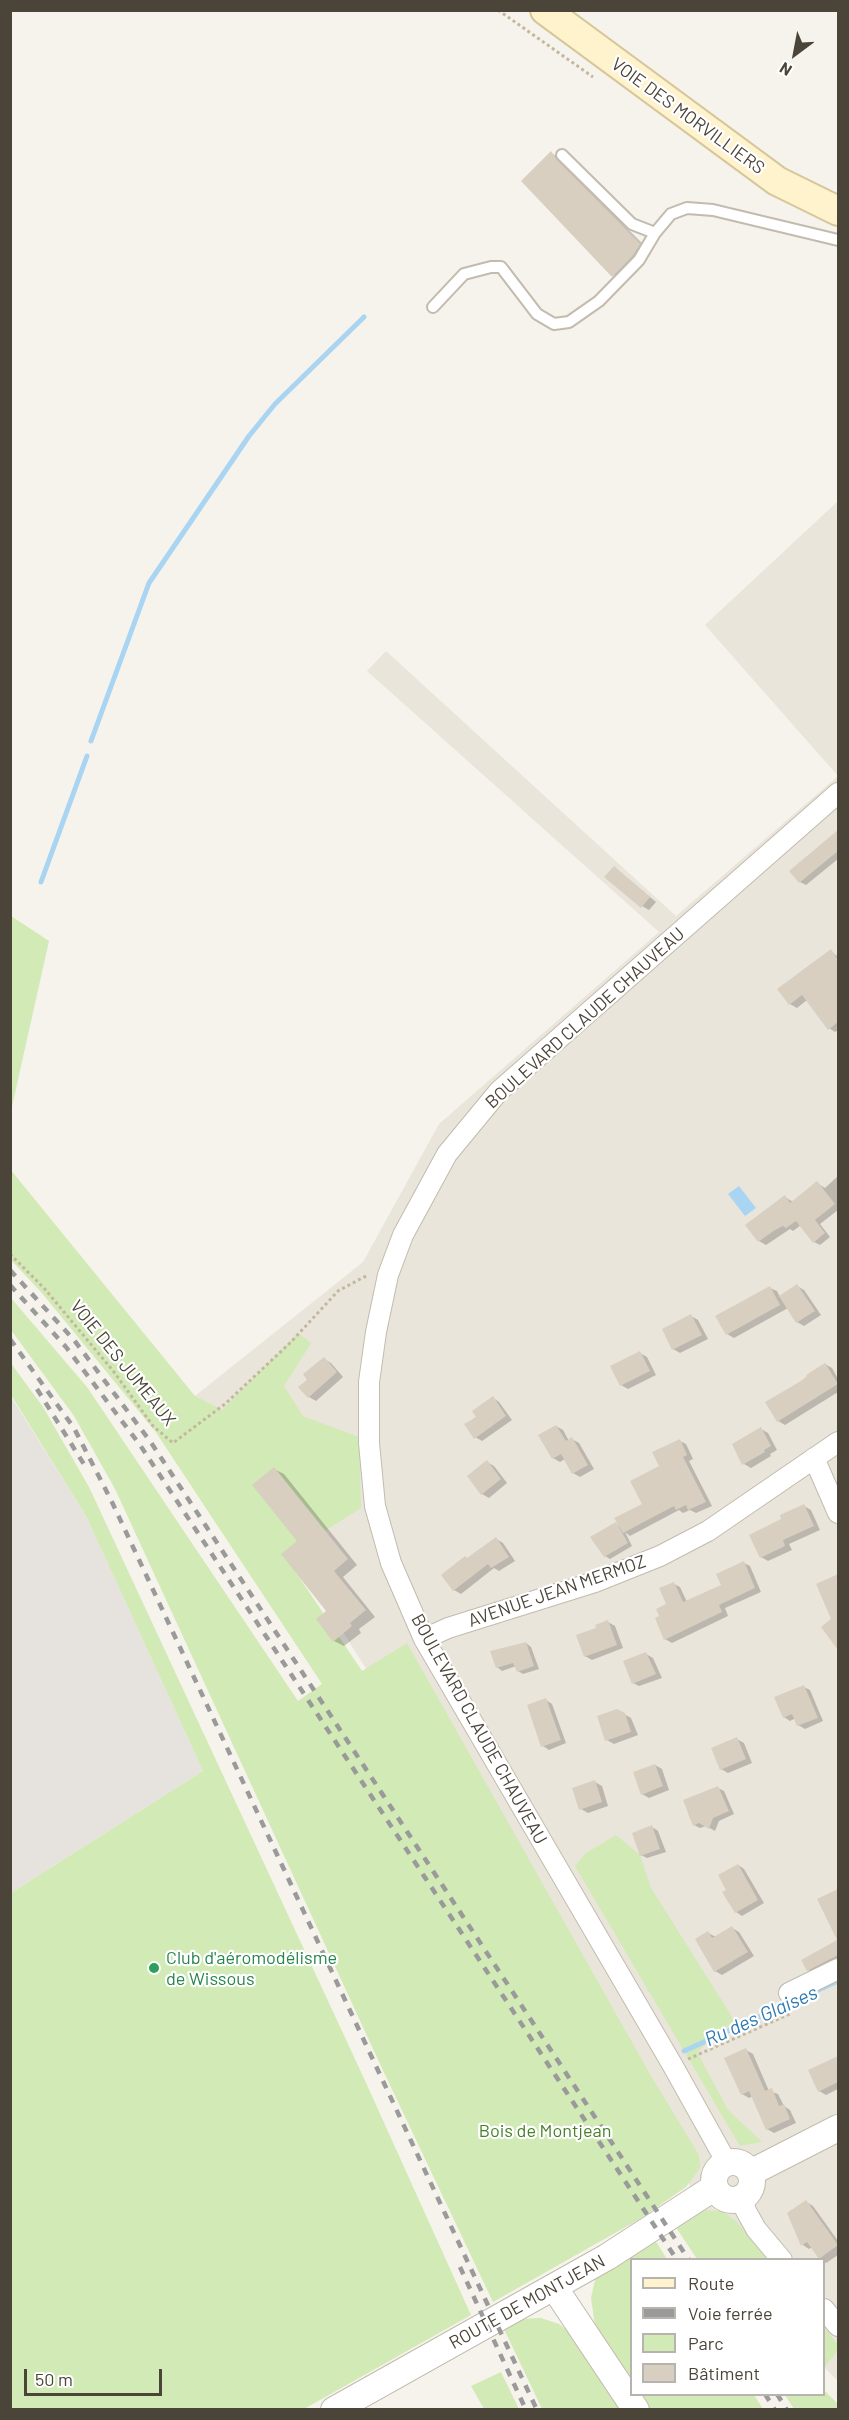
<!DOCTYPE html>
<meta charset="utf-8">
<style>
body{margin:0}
#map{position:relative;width:849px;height:2420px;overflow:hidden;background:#f6f3ec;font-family:Barlow,sans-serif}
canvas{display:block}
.frame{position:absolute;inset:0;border:12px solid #4b4439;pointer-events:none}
.legend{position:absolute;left:630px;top:2258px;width:195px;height:138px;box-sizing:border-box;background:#fff;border:2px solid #b7b4b0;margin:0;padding:8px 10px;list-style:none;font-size:18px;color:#4b4439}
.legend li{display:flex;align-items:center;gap:12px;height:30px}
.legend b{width:30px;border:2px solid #b7b4b0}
.north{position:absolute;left:765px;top:24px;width:60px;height:60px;-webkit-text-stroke:4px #fff;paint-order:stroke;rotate:212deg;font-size:16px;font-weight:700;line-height:24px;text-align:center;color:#4b4439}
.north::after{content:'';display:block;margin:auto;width:21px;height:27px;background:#4b4439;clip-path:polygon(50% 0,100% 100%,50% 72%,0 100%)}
.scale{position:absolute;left:24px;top:2369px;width:138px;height:27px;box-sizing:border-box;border:3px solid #4b4439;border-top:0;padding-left:8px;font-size:18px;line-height:21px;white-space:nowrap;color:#4b4439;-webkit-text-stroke:4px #fff;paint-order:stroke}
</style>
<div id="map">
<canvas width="849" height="2420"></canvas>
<div class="frame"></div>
<ul class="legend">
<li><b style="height:8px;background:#fff3cd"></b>Route</li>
<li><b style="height:8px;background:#9a9a9a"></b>Voie ferrée</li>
<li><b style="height:16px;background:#d2eab5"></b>Parc</li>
<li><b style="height:16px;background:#d8cfc1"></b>Bâtiment</li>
</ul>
<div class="north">N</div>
<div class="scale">50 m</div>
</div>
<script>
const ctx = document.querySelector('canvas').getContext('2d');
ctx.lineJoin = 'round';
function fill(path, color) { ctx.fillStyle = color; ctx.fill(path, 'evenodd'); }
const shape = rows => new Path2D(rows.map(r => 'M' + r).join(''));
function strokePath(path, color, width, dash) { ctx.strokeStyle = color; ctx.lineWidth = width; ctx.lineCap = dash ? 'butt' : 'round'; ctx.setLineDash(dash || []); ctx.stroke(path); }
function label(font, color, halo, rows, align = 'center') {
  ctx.font = font + ' Barlow,sans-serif'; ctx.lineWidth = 4.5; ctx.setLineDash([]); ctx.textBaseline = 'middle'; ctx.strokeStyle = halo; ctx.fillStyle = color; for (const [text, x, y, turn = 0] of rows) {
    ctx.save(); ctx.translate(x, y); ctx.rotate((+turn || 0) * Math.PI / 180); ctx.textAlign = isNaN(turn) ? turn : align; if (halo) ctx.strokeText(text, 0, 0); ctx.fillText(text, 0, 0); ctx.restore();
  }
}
fill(shape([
 [838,501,838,2381,824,2367,824,2260,736,2259,195,1396,363,1262,439,1124,659,932,367,671,386,651,676,916,838,776,705,625]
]), '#eae5da');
fill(shape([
 [10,1395,86,1516,203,1771,11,1893]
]), '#e6e2dd');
fill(shape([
 [11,916,49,941,11,1111],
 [10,1169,195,1396,222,1410,298,1333,311,1343,284,1386,303,1416,359,1437,361,1508,285,1556,362,1671,407,1643,651,2076,699,2155,700,2168,686,2187,638,2220,493,2302,380,2064,115,1489,74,1416,11,1330,11,1298,87,1387,298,1701,322,1684,155,1431,41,1292,11,1260],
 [10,1362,43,1407,89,1487,362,2074,471,2315,304,2409,11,2409,11,1893,203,1771,86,1516,11,1395],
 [616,1835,640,1855,651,1888,734,2020,697,2052,728,2110,762,2142,740,2146,575,1866,586,1853],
 [703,2210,722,2211,736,2221,767,2259,697,2259,675,2226],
 [655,2240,667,2259,632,2260,631,2384,596,2332,591,2298,595,2280,605,2269],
 [541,2318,559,2324,578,2338,626,2409,542,2409,503,2327,520,2319],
 [824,2327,838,2345,838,2350,824,2368],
 [501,2372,519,2409,484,2409,471,2386],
 [824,2390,838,2404,838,2409,794,2409,785,2395,824,2394],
 [639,2395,754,2395,763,2409,649,2409]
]), '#d2eab5');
fill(shape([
 [739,1186,756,1208,745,1216,728,1194]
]), '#a9d4f2');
fill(shape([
 [551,153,562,159,567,168,650,251,624,282,613,275],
 [838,832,838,859,806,885,800,882,791,871],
 [615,868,656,902,649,910,642,906],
 [831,951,838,957,838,986,834,989,838,995,838,1030,835,1032,829,1028,807,1000,797,1008,790,1004],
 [838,1176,838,1210,820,1224,830,1237,820,1245,814,1242,801,1225,793,1231,790,1229,766,1245,759,1241,785,1197,793,1202,817,1183,825,1188],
 [797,1286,804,1290,821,1315,804,1326,797,1322,788,1308,734,1338,727,1334,770,1288,777,1291,780,1297],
 [691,1316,698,1320,708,1339,680,1353,673,1349,664,1330],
 [640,1353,647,1357,656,1375,628,1389,621,1385],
 [324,1359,331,1363,343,1377,316,1401,309,1397],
 [825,1364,832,1368,838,1379,838,1392,785,1425,778,1421,809,1377],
 [493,1398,499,1402,512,1420,482,1441,475,1437,478,1417],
 [556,1426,563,1430,569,1441,572,1439,579,1443,594,1469,580,1477,573,1473,565,1459,560,1462,553,1458],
 [761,1429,768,1433,777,1450,770,1454,771,1456,751,1468,744,1464],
 [680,1441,686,1444,693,1459,689,1461,712,1506,696,1513,690,1510,683,1513,679,1510,630,1536,625,1532,632,1546,610,1559,605,1556,616,1524,621,1527,644,1504,661,1467],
 [487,1462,494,1466,507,1483,489,1498,482,1494],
 [274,1469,284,1474,357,1565,343,1577,375,1617,359,1629,361,1633,344,1646,334,1641,329,1611,299,1541],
 [804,1506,811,1510,820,1530,789,1544,792,1550,768,1561,761,1557,783,1520],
 [496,1539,503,1543,515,1561,499,1571,494,1568,461,1594,454,1590,443,1575],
 [744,1563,750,1566,761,1592,725,1608,728,1616,672,1643,665,1639,661,1617,668,1605,674,1584,680,1587,687,1602,723,1586],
 [608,1622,615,1626,623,1648,592,1660,585,1656,598,1629],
 [526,1643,531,1647,539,1669,523,1674,518,1671,516,1666,502,1671,497,1667],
 [646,1654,653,1658,662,1678,639,1686,633,1683],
 [804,1687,810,1690,823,1721,805,1729,798,1725,796,1718,790,1721,784,1717],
 [546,1700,552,1704,566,1743,549,1750,543,1746],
 [624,1714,631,1718,638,1735,614,1744,607,1740],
 [737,1739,744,1743,752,1763,728,1773,721,1769],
 [655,1765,662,1769,669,1790,649,1798,642,1794],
 [595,1782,602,1786,608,1806,588,1813,581,1809],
 [718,1788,724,1791,734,1814,719,1821,715,1831,706,1826,700,1828,694,1825],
 [652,1827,658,1831,666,1852,647,1858,641,1855],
 [738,1865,744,1869,764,1903,742,1916,736,1912,729,1890],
 [838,1890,838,1932,833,1929,819,1900],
 [732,1928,739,1932,754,1956,722,1975,715,1971,708,1933,716,1937],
 [838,1948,838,1961,814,1973,808,1970],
 [746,2050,753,2054,769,2091,778,2094,784,2106,790,2110,796,2123,774,2133,767,2129,753,2096,749,2098,742,2094],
 [838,2058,838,2089,826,2095,819,2091,810,2070],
 [806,2202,813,2206,838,2241,838,2255,826,2263,820,2259,812,2247,809,2249,803,2245,788,2213]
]), '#0003');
strokePath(shape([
 [91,741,149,583,249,436,275,404,364,317],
 [41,882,87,756],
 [684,2051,838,1981]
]), '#a9d4f2', 5);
fill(shape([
 [551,151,557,160,640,244,633,255,612,277,521,181],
 [838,830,838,851,799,883,789,871],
 [614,866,650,897,641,908,604,877],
 [831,949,838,960,838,1022,828,1030,802,995,789,1005,777,989],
 [817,1181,835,1204,815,1220,825,1233,813,1243,796,1221,786,1228,783,1226,775,1230,758,1242,745,1225,785,1195,790,1203],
 [797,1284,815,1311,796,1323,779,1296],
 [770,1286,780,1305,726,1335,715,1316],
 [691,1314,702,1335,672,1350,662,1329],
 [640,1351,650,1371,620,1386,610,1366],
 [324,1357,337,1372,308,1398,298,1387,307,1380,303,1374],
 [825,1363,838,1384,777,1422,765,1402,801,1381,807,1376,806,1375],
 [493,1396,506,1416,474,1439,464,1424,476,1417,472,1411],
 [556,1425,566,1441,572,1437,588,1465,572,1474,561,1454,552,1459,538,1435],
 [761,1427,771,1446,764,1450,765,1452,742,1465,732,1444],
 [680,1439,687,1455,683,1457,706,1502,688,1510,686,1505,676,1510,674,1506,623,1533,614,1518,642,1504,630,1481,659,1466,652,1452],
 [487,1460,501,1479,481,1495,467,1476],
 [274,1467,348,1559,334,1571,366,1610,350,1623,352,1626,333,1642,316,1619,326,1611,281,1554,297,1541,252,1485],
 [804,1504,814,1526,783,1540,785,1546,760,1558,749,1535,781,1519,780,1515],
 [616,1522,628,1543,604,1557,590,1537],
 [496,1537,509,1557,491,1568,488,1564,453,1591,441,1575,465,1556,467,1558],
 [744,1561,755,1588,719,1605,722,1612,664,1640,655,1618,659,1616,656,1609,666,1604,659,1588,674,1582,683,1602,721,1585,716,1574],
 [838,1574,838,1650,821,1627,831,1619,816,1584],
 [608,1620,617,1645,584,1657,576,1635,596,1628,595,1625],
 [526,1642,534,1666,517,1672,513,1663,496,1668,490,1651],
 [646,1652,656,1674,632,1684,623,1661],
 [804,1685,818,1718,797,1726,792,1714,783,1718,774,1697],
 [546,1698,561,1740,541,1747,527,1705],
 [617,1709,625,1713,631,1732,605,1741,597,1716],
 [737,1737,746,1759,720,1770,711,1748],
 [655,1764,663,1786,641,1795,633,1772],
 [595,1780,602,1802,579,1810,572,1788],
 [718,1786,729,1811,713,1818,709,1829,699,1823,693,1826,683,1800],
 [652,1825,660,1849,640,1856,632,1833],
 [738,1864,758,1900,735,1913,722,1892,726,1890,718,1875],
 [838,1889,838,1955,807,1971,801,1960,837,1940,817,1899],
 [732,1926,748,1952,714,1972,695,1939,708,1931,712,1938],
 [746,2048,765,2091,772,2088,779,2106,784,2104,790,2119,766,2130,749,2091,741,2095,724,2058],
 [838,2056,838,2082,818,2092,808,2070],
 [806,2200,838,2245,819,2259,807,2242,801,2246,787,2213]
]), '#d8cfc1');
const service = shape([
 [562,155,632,224,655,233],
 [433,307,464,274,491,267,501,267,537,314,554,324,569,322,599,301,639,260,655,233,671,214,687,208,713,210,838,240]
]);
const minor = shape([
 [814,1458,838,1513],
 [424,1639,448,1628,595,1582,660,1556,708,1531,838,1442],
 [789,1993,838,1969],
 [727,2163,673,2066,424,1639,391,1563,375,1506,369,1443,369,1382,376,1332,388,1275,403,1235,447,1154,499,1091,838,793],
 [742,2198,746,2211,756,2229,782,2260],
 [824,2309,838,2326]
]);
const tertiary = shape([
 '714 2181a19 19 0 1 1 38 0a19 19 0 1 1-38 0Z',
 [750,2173,838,2128],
 [554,2287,636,2410],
 [334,2410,607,2257,715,2187]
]);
const secondary = shape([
 [545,10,777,181,838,211]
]);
strokePath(service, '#c2bbae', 14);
strokePath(minor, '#c2bbae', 22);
strokePath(tertiary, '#c2bbae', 28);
strokePath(secondary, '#d6c79b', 32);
strokePath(shape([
 [498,10,593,77],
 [10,1254,44,1288,114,1372,153,1426,173,1443,225,1404,291,1342,338,1291,364,1277,368,1276],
 [688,2059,792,2013]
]), '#c4b79f', 3, [3, 3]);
strokePath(service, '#fff', 10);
strokePath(minor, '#fff', 20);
strokePath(tertiary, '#fff', 26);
strokePath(secondary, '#fff3cd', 28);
strokePath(shape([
 [10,1270,74,1340,150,1441,689,2260],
 [10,1285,66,1347,140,1445,677,2260],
 [10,1339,74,1428,111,1500,537,2410],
 [37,1389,85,1466],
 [460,2267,526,2410],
 [765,2394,775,2410],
 [777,2394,787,2410]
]), '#9a9a9a', 4.5, [8, 8]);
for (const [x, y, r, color] of [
 [154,1968,6,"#2e9e5b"]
]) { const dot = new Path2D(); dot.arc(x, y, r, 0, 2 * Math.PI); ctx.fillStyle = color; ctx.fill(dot); strokePath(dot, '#fff', 2); }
label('18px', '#4b4439', '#fff', [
 ["VOIE DES MORVILLIERS",688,116,36],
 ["BOULEVARD CLAUDE CHAUVEAU",585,1018,-42],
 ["VOIE DES JUMEAUX",123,1363,51],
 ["AVENUE JEAN MERMOZ",557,1591,-19],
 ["BOULEVARD CLAUDE CHAUVEAU",479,1729,61],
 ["ROUTE DE MONTJEAN",527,2302,-29]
]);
label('18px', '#27864d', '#fff', [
 ["Club d'aéromodélisme",166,1958],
 ["de Wissous",166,1979]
], 'left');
label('18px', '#4a7f2a', '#fff', [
 ["Bois de Montjean",545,2131]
]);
label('italic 20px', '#2e7ab2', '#fff', [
 ["Ru des Glaises",761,2016,-24]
]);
</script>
